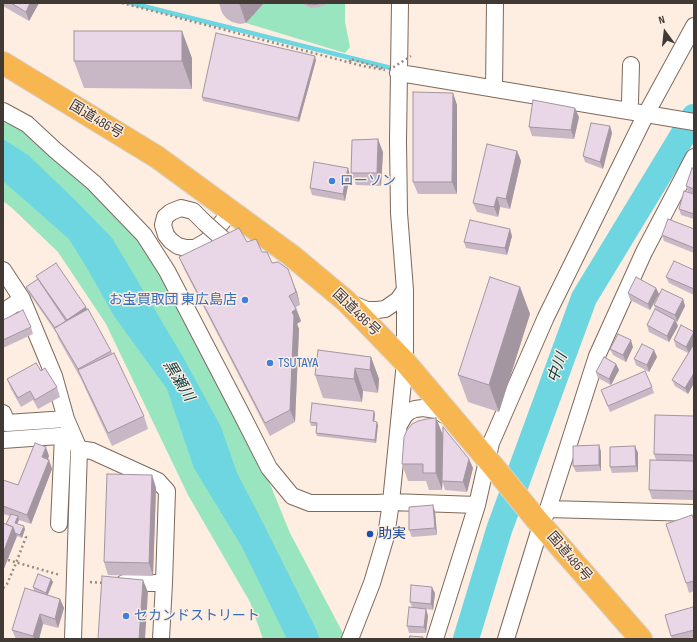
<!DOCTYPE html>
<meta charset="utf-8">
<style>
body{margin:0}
#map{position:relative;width:697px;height:642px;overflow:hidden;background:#feede1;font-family:"Sofia Sans Condensed",sans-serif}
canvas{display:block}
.frame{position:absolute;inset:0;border:4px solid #413933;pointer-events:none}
.north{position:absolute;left:645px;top:12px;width:40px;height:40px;-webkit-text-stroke:3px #feede1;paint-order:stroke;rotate:345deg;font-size:11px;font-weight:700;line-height:16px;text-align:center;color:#413933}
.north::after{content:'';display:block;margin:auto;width:14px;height:18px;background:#413933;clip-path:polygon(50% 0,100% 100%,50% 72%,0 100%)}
</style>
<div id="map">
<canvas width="697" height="642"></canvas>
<div class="frame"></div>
<div class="north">N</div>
</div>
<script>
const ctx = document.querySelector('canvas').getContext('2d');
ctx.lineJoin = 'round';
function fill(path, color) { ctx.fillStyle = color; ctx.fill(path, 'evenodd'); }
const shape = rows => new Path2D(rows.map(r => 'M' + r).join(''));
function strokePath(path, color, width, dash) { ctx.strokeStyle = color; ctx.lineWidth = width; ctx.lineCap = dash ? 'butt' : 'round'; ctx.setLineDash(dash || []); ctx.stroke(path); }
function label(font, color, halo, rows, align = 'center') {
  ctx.font = font + ' "Sofia Sans Condensed","Noto Sans JP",sans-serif'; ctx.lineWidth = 3; ctx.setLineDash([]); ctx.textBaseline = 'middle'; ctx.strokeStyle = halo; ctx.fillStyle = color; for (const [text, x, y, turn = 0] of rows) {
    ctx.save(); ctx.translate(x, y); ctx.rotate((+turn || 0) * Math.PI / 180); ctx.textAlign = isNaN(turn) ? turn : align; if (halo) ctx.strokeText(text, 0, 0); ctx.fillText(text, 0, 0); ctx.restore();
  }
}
fill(shape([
 [264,3,345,3,345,22,350,47,345,53,246,23],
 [3,116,55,150,144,235,241,413,290,533,344,635,344,639,263,639,250,602,188,495,106,324,58,252,12,208,3,201]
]), '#98e5c0');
fill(shape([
 [3,139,28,155,76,201,112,238,183,357,221,427,237,473,262,521,315,627,320,639,287,639,242,547,194,468,167,389,114,316,87,268,69,239,3,181]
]), '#6dd6e1');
strokePath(shape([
 [131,3,391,68]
]), '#6dd6e1', 4.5);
strokePath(shape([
 [466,639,499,530,584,298,694,117]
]), '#6dd6e1', 26);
const minor = shape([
 [398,73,412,75,694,122],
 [494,89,495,3],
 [3,111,27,124,55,150,94,183,144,235,167,271,241,413,269,468,292,496,310,503,378,503,391,502,477,505],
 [627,111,630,102,631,65],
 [205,223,193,211,181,208,171,212,165,217,163,225,166,235,171,241,178,246,186,248,195,248,207,241,231,211],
 [3,270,22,299,54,376,66,419,79,449,73,639],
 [350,303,367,310,377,310,385,309,398,300,405,290],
 [3,312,22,299],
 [3,413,7,423,66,419],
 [399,425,405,415,410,411,415,409,423,408,436,410,448,417],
 [3,440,73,435],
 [79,449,92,451,158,481,167,491,164,583,161,639],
 [548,509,694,513],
 [59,524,63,436],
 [124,583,164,583],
 [350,639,372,583,386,536,391,502,405,362,405,290,399,213,398,141,400,3],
 [435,639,477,505,491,443,546,317,646,114,694,26],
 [506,639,541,525,548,509,597,356,644,252,694,157]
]);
const highway = shape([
 [3,63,157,157,292,256,346,301,405,362,493,466,536,519,641,639]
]);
strokePath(minor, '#7c6a5c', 18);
strokePath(highway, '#d5d3d2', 24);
strokePath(shape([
 [122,3,363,66,385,70],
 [350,62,350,59,385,69],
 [8,560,60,575],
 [90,582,105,583],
 [3,588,7,584,16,563,26,537,23,535]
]), '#988c83', 2.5, [2, 3]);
strokePath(minor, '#fff', 16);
strokePath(highway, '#f7b64f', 22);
const minorBridge = shape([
 [205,223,223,239]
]);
strokePath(minorBridge, '#7c6a5c', 18, []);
strokePath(shape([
 [389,70,411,56]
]), '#988c83', 2.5, [2, 3]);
strokePath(minorBridge, '#fff', 16);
fill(shape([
 [3,3,39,3,29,21,3,6],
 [219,3,264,3,246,23,240,24,232,22,226,18,222,13],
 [301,3,326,3,325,5,319,7,312,8,306,6],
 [192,58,192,89,84,88,74,61],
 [316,60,299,122,203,101,202,97],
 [453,93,457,105,457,194,418,194,413,182],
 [579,117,574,139,532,136,529,127],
 [610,126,612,133,603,169,585,162,583,156],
 [517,151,521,161,510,209,500,207,498,217,477,212,473,203],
 [383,152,381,186,356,185,351,173],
 [694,169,694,194,688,192,686,186],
 [350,175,345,201,312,195,310,188],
 [694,194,694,219,681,215,679,209],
 [694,229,694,253,664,241,662,235],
 [512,236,507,255,466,248,464,242],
 [247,242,262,252,272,263,297,292,300,305,296,307,301,321,297,324,299,329,295,422,270,436,184,269,179,257],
 [694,270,694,295,669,283,666,277],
 [36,276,86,307,87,310,111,351,144,416,148,429,112,446,80,377,58,338,57,334,29,293,26,287,38,279],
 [520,287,530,314,499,412,468,402,458,375],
 [656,288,659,294,650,310,630,300,628,293],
 [683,299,685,306,677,322,676,321,678,326,669,342,649,332,647,325,656,310,654,305],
 [3,320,31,327,33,334,3,348],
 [694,332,694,343,691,349,694,344,694,383,688,394,675,386,672,380,688,353,676,347,674,340],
 [633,347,626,362,613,355,610,349],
 [654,350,657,357,649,372,636,365,634,359],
 [371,357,379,379,378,393,363,391,362,402,323,398,315,375],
 [616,364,619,370,611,385,598,378,596,372],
 [41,371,57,387,60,397,38,409,33,400,21,407,11,389,7,379],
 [652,387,654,393,610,412,601,390],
 [374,411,375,414,374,421,378,425,376,443,317,436,316,433,316,426,311,426,310,422],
 [694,416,694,500,652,499,649,490,656,460,654,454],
 [436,418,442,435,469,459,473,468,467,492,445,490,443,483,442,490,429,490,426,481,408,481,402,464],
 [599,445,601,452,601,471,576,472,573,466],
 [635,446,638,453,638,472,612,473,610,467],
 [49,456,48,459,49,460,52,469,31,524,19,520,17,524,25,529,22,538,17,536,3,571,6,524,10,516,3,514,3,480,18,485],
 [152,475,156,488,153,576,108,575,104,562],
 [435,511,437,535,412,537,409,530],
 [694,520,694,591,689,593,686,583],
 [51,579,53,582,48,595,60,599,64,608,58,628,43,624,39,639,16,639,12,630,39,592,34,591,33,587],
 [435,593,433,610,426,609,428,616,426,633,409,633,407,626,412,607,410,602],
 [693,607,694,611,694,637,688,639,672,639,665,615]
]), '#c8b8c6');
fill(shape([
 [30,3,39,3,29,21,26,12],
 [239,3,264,3,246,23],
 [182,31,192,58,192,89,182,61],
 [315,56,316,60,299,122,298,118],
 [453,93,457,105,457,194,452,182],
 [575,108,579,117,574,139,571,130],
 [610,126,612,133,603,169,600,162],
 [378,139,383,152,381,186,377,173],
 [517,151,521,161,510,209,506,199],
 [348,168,350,175,345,201,343,194],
 [497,197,500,207,498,217,494,207],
 [510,229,512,236,507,255,505,248],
 [292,280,297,292,300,305,296,292],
 [520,287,530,314,499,412,489,385],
 [656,288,659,294,650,310,648,304],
 [683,299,685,306,677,322,675,315],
 [86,307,90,316,70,330,67,320],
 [296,309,301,321,297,324,299,329,295,422,290,410,292,312],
 [675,320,678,326,669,342,667,336],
 [694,332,694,343,689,353,686,347],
 [631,340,633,347,626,362,623,355],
 [654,350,657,357,649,372,647,365],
 [371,357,379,379,378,393,370,370],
 [616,364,619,370,611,385,609,379],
 [355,368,363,391,362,402,354,379],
 [694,373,694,383,688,394,685,388],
 [374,411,375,414,374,424,373,421],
 [436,418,443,435,442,481,442,490,436,473],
 [377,422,378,425,376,443,375,440],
 [599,445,601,452,601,471,599,465],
 [635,446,638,453,638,472,636,466],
 [46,447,49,456,45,466,42,457],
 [469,459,473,468,467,492,463,482],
 [49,460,52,469,31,524,27,515],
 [152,475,156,488,153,576,149,563],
 [433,505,435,511,437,535,435,528],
 [18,516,19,520,16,526,15,523],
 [24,526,25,529,22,538,20,535],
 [13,527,17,536,3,571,3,553],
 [51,579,53,582,47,596,46,593],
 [143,580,148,592,145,639,139,639],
 [432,587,435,593,433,610,431,604],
 [60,599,64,608,58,628,55,619],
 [426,609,428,616,426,633,424,627],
 [40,614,43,624,39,639,34,639,33,636]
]), '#a396a1');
const building = shape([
 [11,3,30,3,26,12,11,3],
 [305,3,320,3,318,4,311,5,305,3],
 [74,31,182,31,182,61,74,61,74,31],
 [216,33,315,56,298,118,202,97,216,33],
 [413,92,453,93,452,182,413,182,413,92],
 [533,100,575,108,571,130,529,127,533,100],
 [591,123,610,126,600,162,583,156,591,123],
 [378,139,377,173,351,173,352,140,378,139],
 [487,144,517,151,506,199,497,197,494,207,473,203,487,144],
 [314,162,348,168,343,194,310,188,314,162],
 [692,168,694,169,694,189,686,186,692,168],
 [684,191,694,194,694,214,679,209,684,191],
 [668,219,694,229,694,248,662,235,668,219],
 [470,220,510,229,505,248,464,242,470,220],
 [239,228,247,242,256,239,262,252,267,252,272,263,278,262,288,269,292,280,296,292,289,296,296,309,292,312,294,316,290,410,265,423,179,257,239,228],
 [674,261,694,270,694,289,666,277,674,261],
 [56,263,86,307,67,320,36,276,56,263],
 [490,277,520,287,489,385,458,375,490,277],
 [636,277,656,288,648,304,628,293,636,277],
 [38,279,66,321,55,328,26,287,38,279],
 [662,289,683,299,675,315,654,305,662,289],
 [88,309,111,351,78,369,54,328,88,309],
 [655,309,675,320,667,336,647,325,655,309],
 [23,310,31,327,3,340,3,320,23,310],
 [681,325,694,332,686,347,674,340,681,325],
 [618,334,631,340,623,355,610,349,618,334],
 [642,344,654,350,647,365,634,359,642,344],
 [694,344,694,373,685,388,672,380,694,344],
 [318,350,371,357,370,370,355,368,354,379,315,375,318,350],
 [114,353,144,416,108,433,78,370,114,353],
 [604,357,616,364,609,379,596,372,604,357],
 [36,363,41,371,45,368,57,387,35,400,30,391,18,398,7,379,36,363],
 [645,371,652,387,608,406,601,390,645,371],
 [312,403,374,411,373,421,377,422,375,440,316,433,317,423,310,422,312,403],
 [655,415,694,416,694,455,654,454,655,415],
 [436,418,436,473,423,473,423,464,402,464,404,437,407,430,412,424,418,421,427,419,436,418],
 [443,427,469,459,463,482,442,481,443,427],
 [35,443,46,447,42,457,49,460,27,515,3,506,3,480,18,485,35,443],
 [599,445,599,465,573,466,573,446,599,445],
 [635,446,636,466,610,467,610,447,635,446],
 [650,460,694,461,694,491,649,490,650,460],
 [107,474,152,475,149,563,104,562,107,474],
 [433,505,435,528,409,530,409,507,433,505],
 [11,514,18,516,15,523,24,526,20,535,15,533,13,527,6,524,11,514],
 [692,515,694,520,694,581,686,583,666,524,692,515],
 [3,523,13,527,3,553,3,523],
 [38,574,51,579,46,593,33,587,38,574],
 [102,576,143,580,139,639,98,639,102,576],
 [411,585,432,587,431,604,410,602,411,585],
 [25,588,60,599,55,619,40,614,33,636,12,630,25,588],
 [409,607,426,609,424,627,407,626,409,607],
 [693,607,694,612,694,630,671,636,665,615,693,607],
 [410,636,423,637,423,639,409,639,410,636]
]);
fill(building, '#e9d6e6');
strokePath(building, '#a396a1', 1);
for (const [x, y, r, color] of [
 [332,181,4,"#3f7fe0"],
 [245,300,4,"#3f7fe0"],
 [270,363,4,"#3f7fe0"],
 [370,534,4,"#1a4fb4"],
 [126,616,4,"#3f7fe0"]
]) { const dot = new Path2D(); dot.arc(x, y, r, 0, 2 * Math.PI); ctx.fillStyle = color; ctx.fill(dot); strokePath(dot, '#feede1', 1.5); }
label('14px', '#413933', '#feede1', [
 ["国道486号",96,120,31],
 ["国道486号",356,313,44],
 ["国道486号",569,557,49]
]);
label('14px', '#366cbe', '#feede1', [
 ["ローソン",340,181],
 ["お宝買取団 東広島店",237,300,"right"],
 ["TSUTAYA",278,363],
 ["セカンドストリート",134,616]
], 'left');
label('14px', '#164399', '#feede1', [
 ["助実",378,534]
], 'left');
label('italic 15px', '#083b40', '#feede1', [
 ["中川",558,368,-70],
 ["黒瀬川",178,381,59]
]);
</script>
